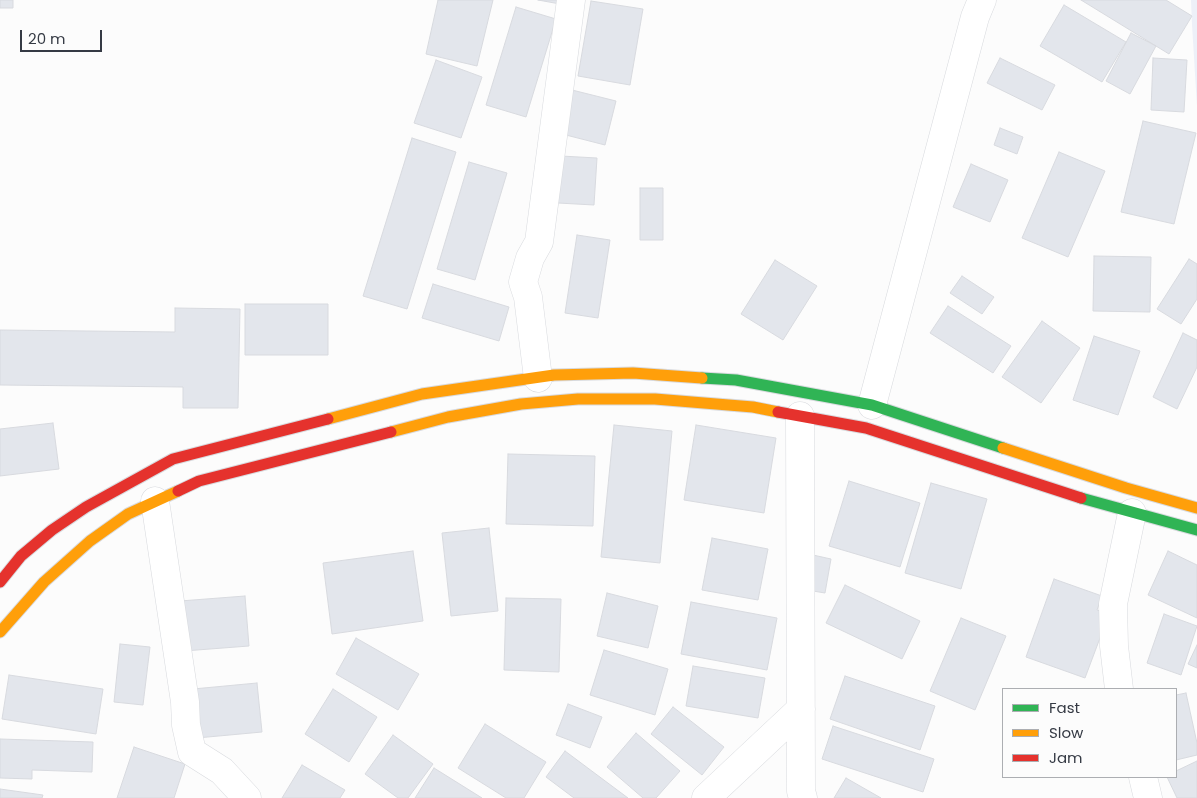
<!DOCTYPE html>
<style>
body{margin:0}
#map{position:relative;width:1197px;height:798px;overflow:hidden;background:#fcfcfc;font-family:Poppins,sans-serif}
canvas{display:block}
.legend{position:absolute;left:1002px;top:688px;width:175px;height:90px;box-sizing:border-box;background:#fcfcfc;border:1px solid #acaeb2;margin:0;padding:6px 9px;list-style:none;font-size:15px;color:#353a44}
.legend li{display:flex;align-items:center;gap:10px;height:25px}
.legend b{width:25px;border:1px solid #acaeb2}
.scale{position:absolute;left:20px;top:30px;width:82px;height:22px;box-sizing:border-box;border:2px solid #353a44;border-top:0;padding-left:6px;font-size:15px;line-height:18px;white-space:nowrap;color:#353a44;-webkit-text-stroke:4px #fcfcfc;paint-order:stroke}
</style>
<div id="map">
<canvas width="1197" height="798"></canvas>
<ul class="legend">
<li><b style="height:6px;background:#30b455"></b>Fast</li>
<li><b style="height:6px;background:#ff9f0a"></b>Slow</li>
<li><b style="height:6px;background:#e5322d"></b>Jam</li>
</ul>
<div class="scale">20 m</div>
</div>
<script>
const ctx = document.querySelector('canvas').getContext('2d');
ctx.lineJoin = 'round';
function fill(path, color) { ctx.fillStyle = color; ctx.fill(path, 'evenodd'); }
const shape = rows => new Path2D(rows.map(r => 'M' + r).join(''));
function strokePath(path, color, width, dash) { ctx.strokeStyle = color; ctx.lineWidth = width; ctx.lineCap = dash ? 'butt' : 'round'; ctx.setLineDash(dash || []); ctx.stroke(path); }
fill(shape([
 [1191,0,1197,0,1197,106,1192,25]
]), '#edf0f8');
const building = shape([
 [0,0,13,0,13,8,0,8,0,0],
 [438,0,493,0,477,66,426,54,438,0],
 [538,0,560,0,560,4,538,0],
 [1081,0,1166,0,1192,16,1169,54,1081,0],
 [591,1,643,9,630,85,578,76,591,1],
 [1064,5,1126,42,1102,82,1040,46,1064,5],
 [516,7,556,19,526,117,486,105,516,7],
 [1131,33,1156,46,1130,94,1106,81,1131,33],
 [1000,58,1055,85,1042,110,987,83,1000,58],
 [1153,58,1187,60,1184,112,1151,110,1153,58],
 [436,60,482,77,461,138,414,123,436,60],
 [572,90,616,101,605,145,562,134,572,90],
 [1143,121,1196,133,1174,224,1121,212,1143,121],
 [1000,128,1023,137,1017,154,994,145,1000,128],
 [412,138,456,152,407,309,363,296,412,138],
 [1059,152,1105,171,1068,257,1022,238,1059,152],
 [561,156,597,158,594,205,558,203,561,156],
 [469,162,507,173,475,280,437,269,469,162],
 [971,164,1008,180,990,222,953,207,971,164],
 [640,188,663,188,663,240,640,240,640,188],
 [577,235,610,240,598,318,565,313,577,235],
 [1094,256,1151,257,1150,312,1093,311,1094,256],
 [1189,259,1197,264,1197,299,1181,324,1157,309,1189,259],
 [775,260,817,286,783,340,741,314,775,260],
 [962,276,994,297,982,314,950,293,962,276],
 [433,284,509,307,499,341,422,318,433,284],
 [245,304,328,304,328,355,245,355,245,304],
 [948,306,1011,346,993,373,930,333,948,306],
 [175,308,240,309,238,408,183,408,183,387,0,385,0,330,175,332,175,308],
 [1042,321,1080,348,1041,403,1002,377,1042,321],
 [1183,333,1197,340,1197,367,1177,409,1153,397,1183,333],
 [1094,336,1140,351,1118,415,1073,400,1094,336],
 [53,423,59,469,0,476,0,429,53,423],
 [614,425,672,431,660,563,601,557,614,425],
 [696,425,776,438,764,513,684,500,696,425],
 [508,454,595,456,593,526,506,524,508,454],
 [849,481,920,503,900,567,829,546,849,481],
 [931,483,987,499,961,589,905,573,931,483],
 [489,528,498,611,451,616,442,533,489,528],
 [712,538,768,549,758,600,702,590,712,538],
 [413,551,423,621,332,634,323,563,413,551],
 [1168,551,1197,565,1197,618,1148,595,1168,551],
 [813,555,831,559,825,593,807,590,813,555],
 [1054,579,1102,596,1097,610,1109,614,1085,678,1026,657,1054,579],
 [845,585,920,621,902,659,826,623,845,585],
 [607,593,658,606,648,648,597,636,607,593],
 [245,596,249,646,184,651,180,601,245,596],
 [506,598,561,599,559,672,504,670,506,598],
 [691,602,777,618,767,670,681,654,691,602],
 [1164,614,1197,626,1181,675,1147,663,1164,614],
 [961,618,1006,636,975,710,930,691,961,618],
 [356,638,419,674,398,710,336,674,356,638],
 [120,644,150,647,143,705,114,702,120,644],
 [1197,645,1197,668,1188,664,1197,645],
 [604,650,668,669,655,715,590,695,604,650],
 [693,666,765,678,758,718,686,706,693,666],
 [9,675,103,689,96,734,2,719,9,675],
 [845,676,935,706,920,750,830,719,845,676],
 [257,683,262,732,197,738,193,689,257,683],
 [333,689,377,717,349,762,305,734,333,689],
 [1186,693,1197,743,1197,755,1176,760,1176,695,1186,693],
 [568,704,602,717,590,748,556,735,568,704],
 [673,707,724,747,702,775,651,734,673,707],
 [485,724,546,762,524,798,506,798,458,768,485,724],
 [833,726,934,759,923,792,822,759,833,726],
 [636,733,680,771,656,798,643,798,607,767,636,733],
 [393,735,433,764,408,798,398,798,365,774,393,735],
 [0,739,93,742,92,772,32,770,32,779,0,778,0,739],
 [134,747,185,764,174,798,117,798,134,747],
 [565,751,628,798,574,798,546,777,565,751],
 [1197,761,1197,798,1177,798,1167,777,1176,777,1176,771,1197,761],
 [302,765,345,790,340,798,282,798,302,765],
 [434,768,482,798,415,798,434,768],
 [846,778,881,798,834,798,846,778],
 [0,789,43,795,42,798,0,798,0,789]
]);
fill(building, '#e3e6ec');
strokePath(building, '#d8dadf', 1);
const street = shape([
 [538,378,528,297,523,282,530,258,539,242,571,0],
 [872,405,975,17,982,0],
 [800,416,801,791,803,798],
 [155,501,185,702,186,725,192,752,222,771,247,798],
 [1119,689,1114,646,1113,604,1132,513],
 [1143,777,1148,798],
 [706,798,801,709]
]);
const fast = shape([
 [702,378,736,380,872,405,1003,448],
 [1081,498,1197,530]
]);
const slow = shape([
 [328,419,422,394,554,375,633,373,702,378],
 [391,432,448,417,521,404,578,399,655,399,753,407,778,412],
 [1003,448,1126,488,1197,508],
 [0,632,44,582,90,541,128,514,178,491]
]);
const jam = shape([
 [778,412,866,428,1081,498],
 [178,491,199,481,391,432],
 [0,582,21,556,52,530,86,507,173,459,328,419]
]);
strokePath(street, '#d8dade', 29);
strokePath(fast, '#d8dade', 13);
strokePath(slow, '#d8dade', 13);
strokePath(jam, '#d8dade', 13);
strokePath(street, '#fff', 28);
strokePath(fast, '#30b455', 11);
strokePath(slow, '#ff9f0a', 11);
strokePath(jam, '#e5322d', 11);
</script>
